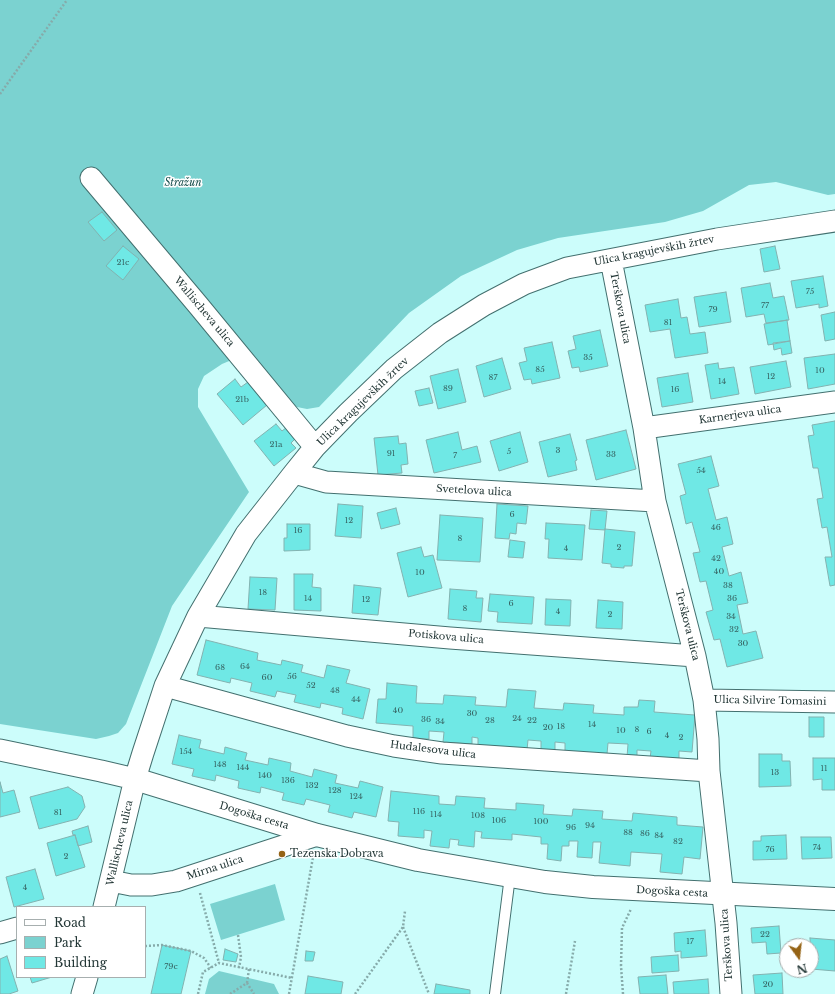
<!DOCTYPE html>
<meta charset="utf-8">
<style>
body{margin:0}
#map{position:relative;width:835px;height:994px;overflow:hidden;background:#ccfdfb;font-family:"Libre Baskerville",serif}
canvas{display:block}
.legend{position:absolute;left:16px;top:906px;width:130px;height:72px;box-sizing:border-box;background:#fff;border:1px solid #a7afaf;margin:0;padding:5px 7px;list-style:none;font-size:12px;color:#233736}
.legend li{display:flex;align-items:center;gap:8px;height:20px}
.legend b{width:20px;border:1px solid #a7afaf}
.north{position:absolute;left:779px;top:938px;width:40px;height:40px;box-sizing:border-box;background:#fff;border:1px solid #a7afaf;border-radius:50%;rotate:165deg;font-size:11px;font-weight:700;line-height:16px;text-align:center;color:#233736}
.north::after{content:'';display:block;margin:auto;width:14px;height:18px;background:#956315;clip-path:polygon(50% 0,100% 100%,50% 72%,0 100%)}
</style>
<div id="map">
<canvas width="835" height="994"></canvas>
<ul class="legend">
<li><b style="height:5px;background:#fff"></b>Road</li>
<li><b style="height:11px;background:#7bd2d0"></b>Park</li>
<li><b style="height:11px;background:#6fe8e5"></b>Building</li>
</ul>
<div class="north">N</div>
</div>
<script>
const ctx = document.querySelector('canvas').getContext('2d');
ctx.lineJoin = 'round';
function fill(path, color) { ctx.fillStyle = color; ctx.fill(path, 'evenodd'); }
const shape = rows => new Path2D(rows.map(r => 'M' + r).join(''));
function strokePath(path, color, width, dash) { ctx.strokeStyle = color; ctx.lineWidth = width; ctx.lineCap = dash ? 'butt' : 'round'; ctx.setLineDash(dash || []); ctx.stroke(path); }
function label(font, color, halo, rows, align = 'center') {
  ctx.font = font + ' "Libre Baskerville",serif'; ctx.lineWidth = 3; ctx.setLineDash([]); ctx.textBaseline = 'middle'; ctx.strokeStyle = halo; ctx.fillStyle = color; for (const [text, x, y, turn = 0] of rows) {
    ctx.save(); ctx.translate(x, y); ctx.rotate((+turn || 0) * Math.PI / 180); ctx.textAlign = isNaN(turn) ? turn : align; if (halo) ctx.strokeText(text, 0, 0); ctx.fillText(text, 0, 0); ctx.restore();
  }
}
fill(shape([
 [0,0,835,0,835,194,828,195,776,182,749,185,703,211,665,222,558,238,517,250,461,276,409,313,319,407,307,409,297,407,234,359,222,364,204,376,198,389,198,407,249,492,172,606,126,724,118,733,109,736,96,739,0,724],
 [275,884,285,920,221,940,210,904],
 [219,971,274,984,279,994,205,994,209,979]
]), '#7bd2d0');
const building = shape([
 [102,212,117,230,104,241,88,222,102,212],
 [123,246,139,259,123,280,106,266,123,246],
 [775,246,780,269,764,272,760,249,775,246],
 [823,276,828,306,819,308,819,304,796,308,791,281,823,276],
 [770,283,773,298,784,296,789,320,766,323,764,314,746,317,741,288,770,283],
 [726,292,731,322,699,327,694,297,726,292],
 [678,299,681,318,687,317,690,334,705,332,708,353,675,358,670,329,650,332,645,305,678,299],
 [835,312,835,339,825,341,821,315,835,312],
 [787,320,790,341,768,345,764,324,787,320],
 [600,330,608,366,580,372,579,367,572,368,568,351,576,349,573,336,600,330],
 [790,341,792,353,782,355,781,348,774,350,773,343,790,341],
 [552,342,560,378,532,384,531,379,524,380,519,363,527,361,524,348,552,342],
 [835,354,835,384,808,389,804,358,835,354],
 [502,358,511,389,484,397,476,366,502,358],
 [786,361,791,387,755,394,750,367,786,361],
 [718,363,719,369,734,367,739,394,711,399,705,365,718,363],
 [458,369,466,402,438,409,430,376,458,369],
 [688,373,693,402,662,407,657,378,688,373],
 [235,379,241,387,248,382,267,405,243,425,217,394,235,379],
 [429,388,433,403,419,406,415,391,429,388],
 [835,421,835,585,830,586,825,557,832,557,827,527,822,528,817,499,823,498,818,468,813,468,808,436,814,435,812,425,835,421],
 [276,424,282,431,287,427,296,438,291,443,296,448,274,466,254,441,276,424],
 [626,430,636,469,596,480,586,440,626,430],
 [458,432,462,450,477,446,481,462,434,473,426,440,458,432],
 [520,432,528,462,499,471,490,441,520,432],
 [570,434,577,460,575,461,577,470,548,477,539,442,570,434],
 [398,436,399,444,406,443,408,464,401,465,402,473,378,475,374,438,398,436],
 [711,456,719,486,708,489,716,520,727,517,733,544,722,547,729,576,741,572,748,603,737,605,743,634,756,631,763,658,727,667,720,639,714,640,706,612,713,610,706,581,700,582,693,553,700,552,692,522,686,524,680,496,686,494,678,464,711,456],
 [338,504,363,506,361,538,335,536,338,504],
 [497,504,528,506,526,524,517,523,516,534,510,533,509,539,495,538,497,504],
 [396,508,400,524,381,529,377,513,396,508],
 [591,510,607,511,605,530,589,529,591,510],
 [440,515,483,518,480,562,437,560,440,515],
 [546,523,585,525,582,560,548,558,549,539,545,539,546,523],
 [287,524,310,524,310,550,284,551,284,538,287,538,287,524],
 [605,529,635,532,632,566,624,566,624,568,611,567,611,564,602,563,605,529],
 [510,540,525,542,523,558,508,557,510,540],
 [421,547,424,557,433,555,442,588,408,597,397,553,421,547],
 [294,574,313,574,312,587,321,588,321,611,294,610,294,574],
 [250,577,277,578,275,610,248,609,250,577],
 [354,585,381,588,378,615,352,613,354,585],
 [450,589,477,591,476,598,483,598,481,622,448,619,450,589],
 [490,594,534,597,532,624,497,622,498,612,488,611,490,594],
 [546,599,571,600,570,626,545,625,546,599],
 [598,600,623,602,622,629,596,628,598,600],
 [206,640,258,653,257,660,281,665,282,660,303,665,301,672,324,678,327,665,350,670,346,683,370,689,363,719,342,714,343,708,321,703,320,708,294,702,296,695,277,691,275,697,250,691,252,683,231,678,230,683,197,675,206,640],
 [387,683,417,686,416,703,443,704,444,695,476,697,475,705,506,707,508,689,536,691,534,708,563,710,564,703,594,705,593,713,624,715,624,707,638,707,639,700,655,701,654,712,695,715,692,752,679,751,679,760,650,758,651,751,637,750,637,758,627,757,628,744,608,743,607,754,565,751,565,743,555,742,555,750,541,750,541,741,528,740,527,750,478,746,478,738,472,737,472,744,443,742,444,732,429,731,429,739,413,738,413,726,376,723,378,699,386,699,387,683],
 [809,717,824,717,824,737,809,737,809,717],
 [179,735,201,740,199,748,224,754,225,747,247,753,245,760,268,765,269,758,291,763,290,771,312,777,314,769,337,775,335,783,358,788,360,781,383,787,376,817,354,812,352,818,328,812,330,805,306,799,304,805,282,800,284,793,261,787,260,793,238,788,239,781,216,775,215,781,192,776,194,769,172,764,179,735],
 [759,754,782,754,782,761,790,761,791,786,759,787,759,754],
 [813,758,835,758,835,790,822,790,822,779,813,780,813,758],
 [0,782,3,793,14,790,20,812,0,817,0,782],
 [68,787,82,796,85,807,77,819,39,829,30,797,68,787],
 [391,791,439,796,439,804,455,805,456,796,485,798,484,808,516,810,516,803,544,805,543,814,572,816,573,809,603,811,602,819,632,821,633,813,677,817,677,825,703,827,700,859,684,857,682,874,660,872,662,854,631,852,630,866,599,863,601,842,593,842,592,858,577,857,578,841,569,841,569,846,562,846,561,861,547,859,548,844,541,844,541,837,512,834,512,840,481,838,482,832,475,831,474,847,458,845,459,840,450,839,449,848,430,846,432,831,424,830,424,838,398,836,399,822,388,821,391,791],
 [88,826,92,842,78,846,75,835,73,835,72,831,88,826],
 [75,835,85,867,56,876,47,843,75,835],
 [786,835,787,859,753,860,753,841,761,841,761,836,786,835],
 [801,837,831,837,832,858,802,859,801,837],
 [35,869,44,899,14,907,6,877,35,869],
 [779,926,781,953,767,954,766,942,752,943,751,928,779,926],
 [705,930,707,956,681,958,681,951,675,952,674,933,705,930],
 [810,938,835,940,835,971,811,969,810,938],
 [162,945,191,951,181,994,151,994,162,945],
 [225,949,238,954,236,962,223,960,225,949],
 [306,951,315,952,313,961,305,961,306,951],
 [678,955,679,971,652,973,651,957,678,955],
 [7,956,18,991,9,994,0,994,0,959,7,956],
 [782,973,783,994,755,994,753,975,782,973],
 [666,975,668,994,640,994,638,977,666,975],
 [308,976,343,982,341,994,305,994,308,976],
 [30,977,52,977,32,983,30,977],
 [708,979,709,994,674,994,673,982,708,979],
 [436,984,470,990,470,994,434,994,436,984]
]);
fill(building, '#6fe8e5');
strokePath(building, '#83b2b0', 1);
const lane = shape([
 [495,994,510,876]
]);
const street = shape([
 [91,178,198,305,315,447],
 [611,260,644,428,655,501,695,656,704,700,708,739,709,771,726,923,731,994],
 [644,428,835,402],
 [294,473,326,482,655,501],
 [198,616,450,638,695,656],
 [165,686,347,736,394,746,442,753,709,771],
 [704,700,835,702],
 [0,750,101,771,135,779],
 [111,881,131,885,152,885,176,881,317,835],
 [104,907,135,779,143,753,165,686,198,616,246,534,294,473,315,447,348,413,394,369,440,333,484,305,524,284,567,268,717,239,835,221],
 [0,933,17,928],
 [82,994,87,977]
]);
const secondary = shape([
 [135,779,317,835,418,860,510,876,545,882,593,887,835,899]
]);
strokePath(lane, '#43706f', 12);
strokePath(street, '#43706f', 23);
strokePath(secondary, '#43706f', 24);
strokePath(shape([
 [0,94,67,0],
 [200,893,219,963],
 [403,927,429,994],
 [238,935,241,957,239,968],
 [145,946,162,945,191,951,204,958,211,968],
 [247,983,249,969],
 [198,994,203,972,219,963,292,978],
 [230,994,247,983,254,994],
 [289,994,313,857],
 [355,994,403,927,405,911],
 [566,994,575,941],
 [623,994,621,966,622,928,631,909]
]), '#86abaa', 2.5, [2, 2]);
strokePath(lane, '#fff', 10);
strokePath(street, '#fff', 21);
strokePath(secondary, '#fff', 22);
for (const [x, y, r, color] of [
 [282,854,4,"#956315"]
]) { const dot = new Path2D(); dot.arc(x, y, r, 0, 2 * Math.PI); ctx.fillStyle = color; ctx.fill(dot); strokePath(dot, '#fff', 1.5); }
label('8px', '#366362', null, [
 ["21c",123,263],
 ["75",810,292],
 ["77",765,306],
 ["79",713,310],
 ["81",668,323],
 ["35",588,358],
 ["85",540,370],
 ["10",820,371],
 ["12",771,377],
 ["87",493,378],
 ["14",722,382],
 ["89",448,389],
 ["16",675,390],
 ["21b",242,400],
 ["21a",276,445],
 ["3",558,451],
 ["5",509,452],
 ["91",391,454],
 ["33",611,455],
 ["7",455,456],
 ["54",701,471],
 ["6",512,515],
 ["12",349,521],
 ["46",716,528],
 ["16",298,531],
 ["8",460,539],
 ["2",619,548],
 ["4",566,549],
 ["42",716,559],
 ["40",719,572],
 ["10",420,573],
 ["38",728,586],
 ["18",263,593],
 ["14",308,599],
 ["36",732,599],
 ["12",366,600],
 ["6",511,604],
 ["8",465,609],
 ["4",558,612],
 ["2",610,615],
 ["34",731,617],
 ["32",734,630],
 ["30",743,644],
 ["64",245,667],
 ["68",220,668],
 ["56",292,677],
 ["60",267,678],
 ["52",311,686],
 ["48",335,691],
 ["44",356,700],
 ["40",398,711],
 ["30",472,714],
 ["24",517,719],
 ["36",426,720],
 ["28",490,721],
 ["22",532,721],
 ["34",440,722],
 ["14",592,725],
 ["18",561,727],
 ["20",548,728],
 ["8",637,730],
 ["10",621,731],
 ["6",649,732],
 ["4",667,736],
 ["2",681,738],
 ["154",186,752],
 ["148",220,765],
 ["144",243,768],
 ["11",824,769],
 ["13",775,773],
 ["140",265,776],
 ["136",288,781],
 ["132",312,786],
 ["128",335,791],
 ["124",356,797],
 ["116",419,812],
 ["81",58,813],
 ["114",436,815],
 ["108",478,816],
 ["106",499,821],
 ["100",541,822],
 ["94",590,826],
 ["96",571,828],
 ["88",628,833],
 ["86",645,834],
 ["84",659,836],
 ["82",678,842],
 ["74",817,848],
 ["76",770,850],
 ["2",66,857],
 ["4",25,888],
 ["22",765,935],
 ["17",690,942],
 ["79c",171,967],
 ["20",768,985]
]);
label('italic 10px', '#154c4b', '#fff', [
 ["Stražun",183,183]
]);
label('10px', '#233736', '#fff', [
 ["Ulica kragujevških žrtev",654,251,-11],
 ["Terškova ulica",620,308,79],
 ["Wallischeva ulica",204,312,50],
 ["Ulica kragujevških žrtev",363,402,-44],
 ["Karnerjeva ulica",740,415,-8],
 ["Svetelova ulica",474,491,3],
 ["Terškova ulica",687,625,76],
 ["Potiskova ulica",446,637,5],
 ["Ulica Silvire Tomasini",770,701,1],
 ["Hudalesova ulica",433,750,7],
 ["Dogoška cesta",254,816,17],
 ["Wallischeva ulica",120,843,-77],
 ["Mirna ulica",215,868,-18],
 ["Dogoška cesta",672,892,3],
 ["Terškova ulica",727,945,-94]
]);
label('10px', '#233736', '#fff', [
 ["Tezenska Dobrava",290,854]
], 'left');
</script>
